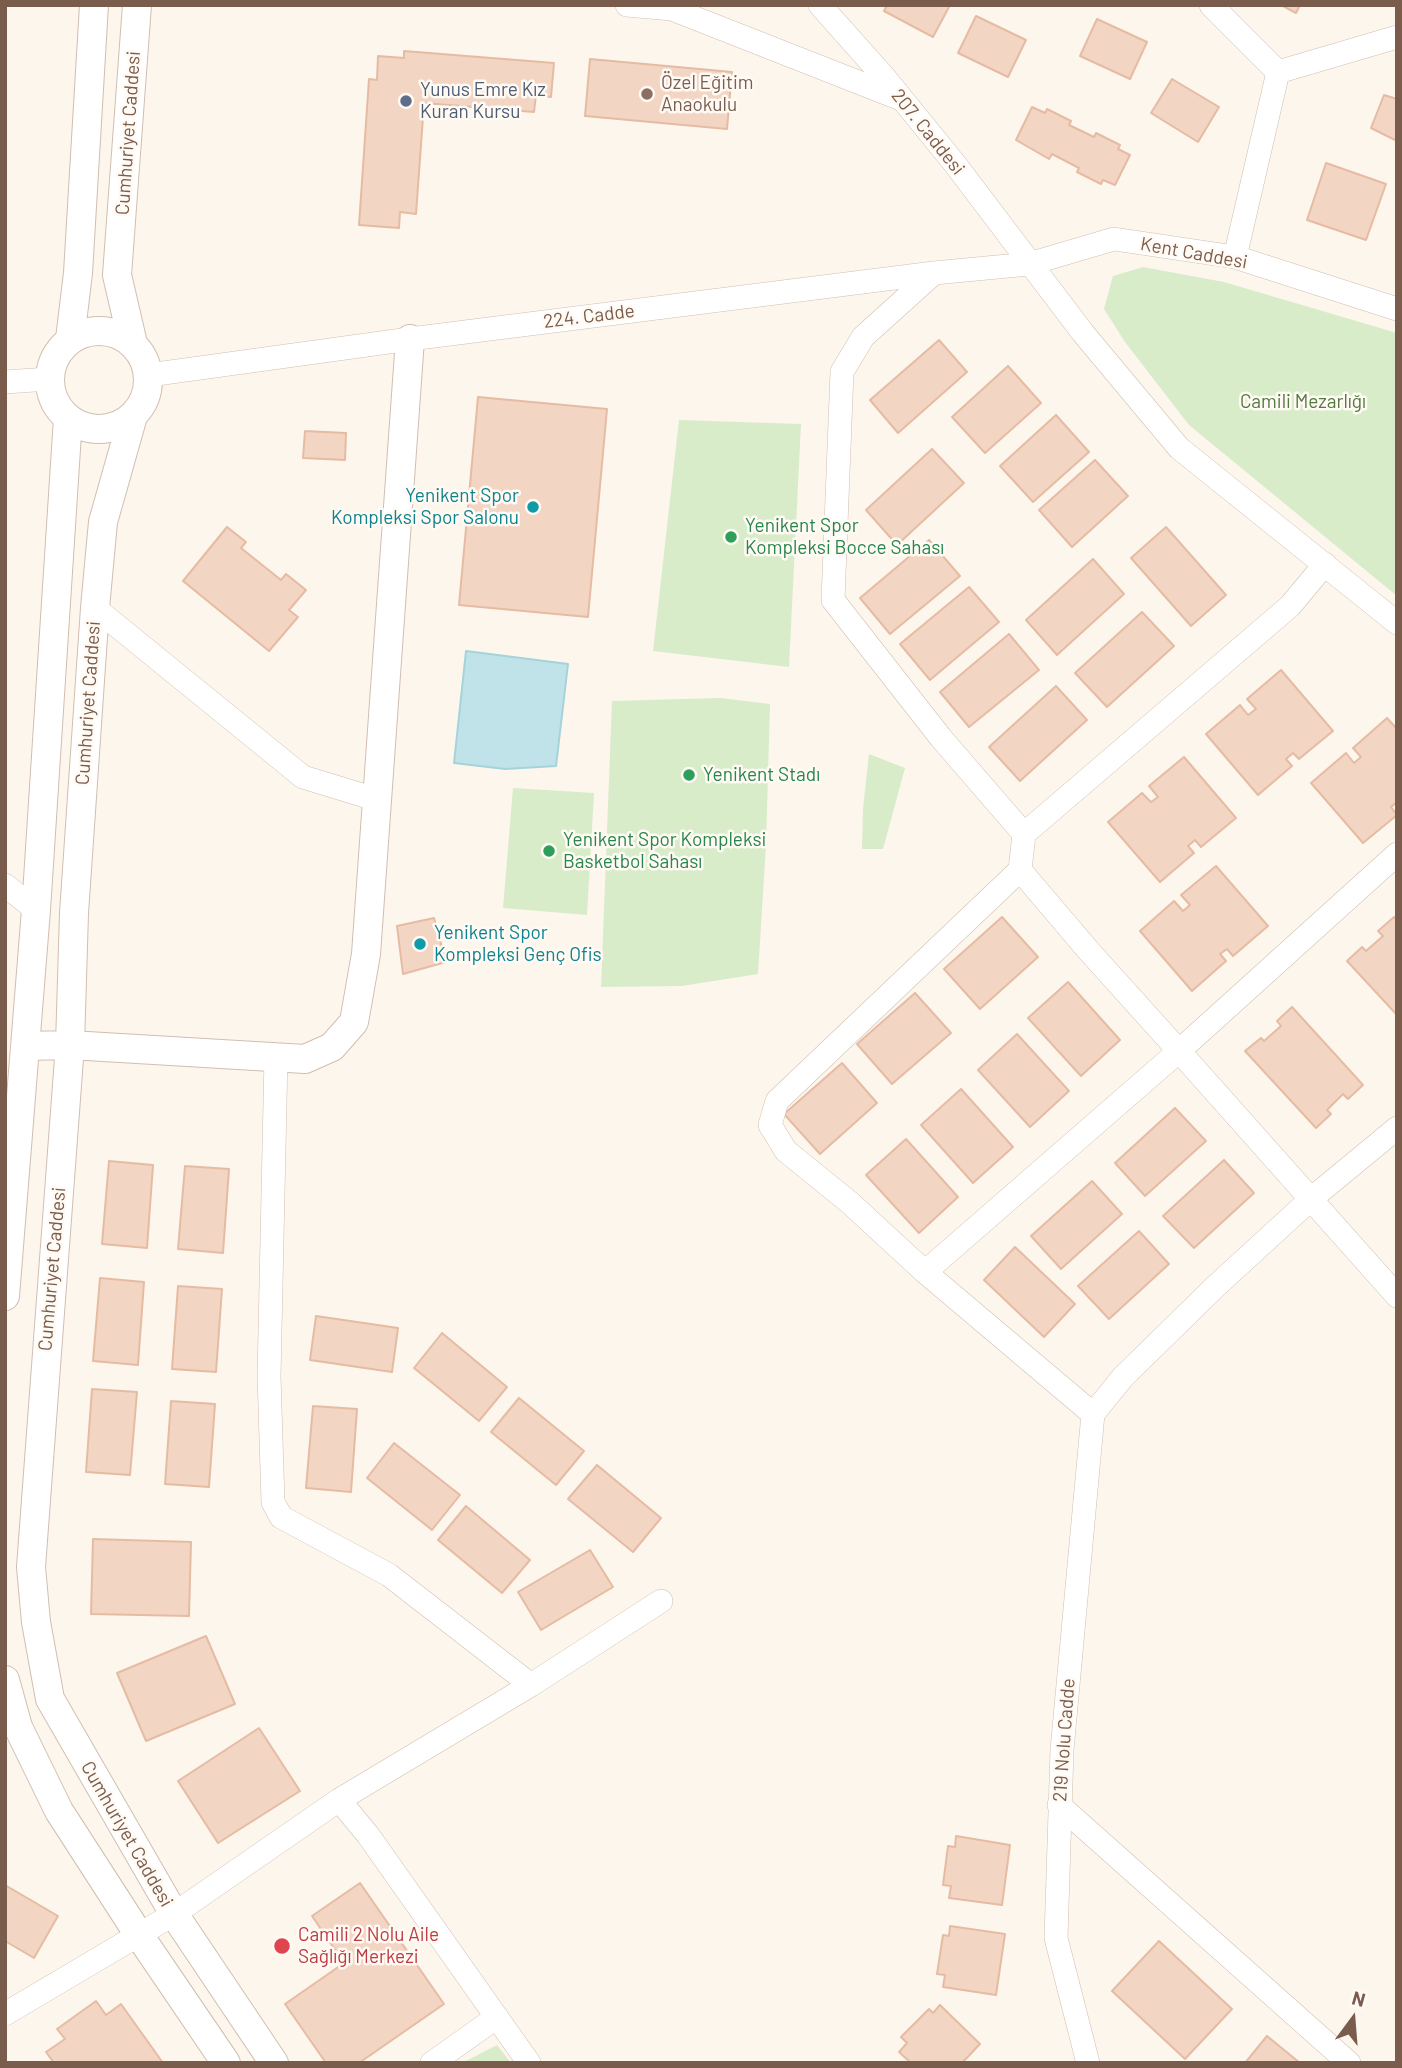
<!DOCTYPE html>
<meta charset="utf-8">
<style>
body{margin:0}
#map{position:relative;width:1402px;height:2068px;overflow:hidden;background:#fdf6ec;font-family:Barlow,sans-serif}
canvas{display:block}
.frame{position:absolute;inset:0;border:7px solid #7a5c4d;pointer-events:none}
.north{position:absolute;left:1318px;top:1984px;width:70px;height:70px;-webkit-text-stroke:5px #fffaf3;paint-order:stroke;rotate:16deg;font-size:19px;font-weight:700;line-height:28px;text-align:center;color:#7a5c4d}
.north::after{content:'';display:block;margin:auto;width:24px;height:32px;background:#7a5c4d;clip-path:polygon(50% 0,100% 100%,50% 72%,0 100%)}
</style>
<div id="map">
<canvas width="1402" height="2068"></canvas>
<div class="frame"></div>
<div class="north">N</div>
</div>
<script>
const ctx = document.querySelector('canvas').getContext('2d');
ctx.lineJoin = 'round';
function fill(path, color) { ctx.fillStyle = color; ctx.fill(path, 'evenodd'); }
const shape = rows => new Path2D(rows.map(r => 'M' + r).join(''));
function strokePath(path, color, width, dash) { ctx.strokeStyle = color; ctx.lineWidth = width; ctx.lineCap = dash ? 'butt' : 'round'; ctx.setLineDash(dash || []); ctx.stroke(path); }
function label(font, color, halo, rows, align = 'center') {
  ctx.font = font + ' Barlow,sans-serif'; ctx.lineWidth = 5; ctx.setLineDash([]); ctx.textBaseline = 'middle'; ctx.strokeStyle = halo; ctx.fillStyle = color; for (const [text, x, y, turn = 0] of rows) {
    ctx.save(); ctx.translate(x, y); ctx.rotate((+turn || 0) * Math.PI / 180); ctx.textAlign = isNaN(turn) ? turn : align; if (halo) ctx.strokeText(text, 0, 0); ctx.fillText(text, 0, 0); ctx.restore();
  }
}
fill(shape([
 [1143,267,1224,282,1397,333,1397,596,1189,425,1125,342,1104,309,1113,276],
 [679,420,801,424,789,667,653,651],
 [720,698,770,704,766,846,758,974,682,986,601,987,612,701],
 [869,754,905,768,883,849,862,849,863,809],
 [513,788,594,793,587,915,503,908],
 [497,2045,511,2063,462,2063]
]), '#d8ecc9');
const water = shape([
 [466,651,568,664,556,766,505,769,454,763,466,651]
]);
fill(water, '#bfe3e8');
strokePath(water, '#a5d3da', 2);
const building = shape([
 [887,5,950,5,933,37,884,11,887,5],
 [1281,5,1300,5,1296,13,1281,5],
 [976,16,1026,40,1008,77,958,53,976,16],
 [1097,19,1147,42,1130,79,1080,56,1097,19],
 [404,51,554,63,551,97,536,95,534,112,424,103,416,214,400,212,399,228,359,225,369,79,377,80,378,56,404,58,404,51],
 [590,59,732,72,727,129,585,116,590,59],
 [1172,79,1219,107,1198,142,1151,113,1172,79],
 [1384,95,1397,99,1397,141,1371,128,1384,95],
 [1032,107,1045,113,1047,109,1071,121,1069,125,1094,137,1096,133,1120,145,1118,149,1130,155,1115,185,1103,180,1101,184,1077,172,1079,168,1052,154,1049,159,1016,140,1032,107],
 [1326,163,1386,184,1366,240,1307,220,1326,163],
 [939,340,967,372,898,433,870,400,939,340],
 [1008,366,1041,403,985,453,952,417,1008,366],
 [478,397,607,409,588,617,459,605,478,397],
 [1056,415,1089,452,1033,502,1000,466,1056,415],
 [305,431,346,433,345,460,303,458,305,431],
 [932,449,964,483,897,545,866,510,932,449],
 [1095,460,1128,496,1072,547,1039,510,1095,460],
 [227,527,246,542,241,548,281,580,286,574,306,590,289,610,298,617,269,651,183,581,227,527],
 [1166,527,1226,595,1191,626,1131,558,1166,527],
 [929,540,960,576,890,634,860,598,929,540],
 [1093,559,1124,594,1057,655,1026,620,1093,559],
 [969,587,999,622,930,680,900,644,969,587],
 [1142,612,1174,646,1107,707,1075,673,1142,612],
 [1009,634,1039,670,969,727,940,692,1009,634],
 [1281,670,1333,731,1299,759,1293,753,1286,759,1292,766,1258,795,1206,734,1240,705,1248,715,1256,709,1247,699,1281,670],
 [1056,686,1087,720,1020,781,989,747,1056,686],
 [1387,718,1397,729,1397,802,1391,807,1397,815,1363,843,1311,783,1346,753,1354,763,1361,757,1353,748,1387,718],
 [1184,757,1236,818,1201,847,1195,840,1188,846,1194,853,1160,882,1108,822,1142,793,1151,802,1158,797,1149,786,1184,757],
 [1216,866,1268,926,1233,956,1227,949,1220,954,1226,961,1192,991,1140,931,1174,901,1183,911,1190,905,1181,895,1216,866],
 [1002,917,1038,957,980,1009,944,969,1002,917],
 [1394,917,1397,920,1397,1015,1347,961,1362,947,1366,951,1383,936,1378,931,1394,917],
 [434,918,446,962,403,974,397,926,434,918],
 [1068,982,1120,1040,1081,1076,1028,1018,1068,982],
 [915,993,951,1033,892,1084,857,1044,915,993],
 [1292,1007,1363,1085,1348,1099,1343,1094,1327,1110,1331,1114,1316,1128,1245,1051,1261,1038,1264,1041,1281,1026,1277,1021,1292,1007],
 [1017,1034,1069,1091,1030,1127,978,1070,1017,1034],
 [842,1063,877,1103,820,1154,784,1114,842,1063],
 [961,1089,1013,1147,973,1183,921,1125,961,1089],
 [1175,1108,1206,1141,1145,1196,1115,1163,1175,1108],
 [906,1139,958,1197,919,1233,866,1175,906,1139],
 [1224,1160,1254,1193,1194,1248,1163,1216,1224,1160],
 [109,1161,153,1165,147,1248,102,1244,109,1161],
 [185,1166,229,1169,223,1253,178,1249,185,1166],
 [1092,1181,1122,1214,1061,1269,1031,1236,1092,1181],
 [1139,1231,1169,1264,1109,1319,1078,1286,1139,1231],
 [1015,1247,1075,1304,1044,1337,984,1280,1015,1247],
 [100,1278,144,1282,138,1365,93,1361,100,1278],
 [178,1286,222,1289,216,1372,172,1369,178,1286],
 [316,1316,398,1328,392,1372,310,1360,316,1316],
 [442,1333,507,1387,479,1421,414,1368,442,1333],
 [92,1389,137,1392,130,1475,86,1472,92,1389],
 [519,1398,584,1451,556,1485,491,1432,519,1398],
 [171,1401,215,1404,209,1487,165,1484,171,1401],
 [313,1406,357,1409,351,1492,306,1488,313,1406],
 [394,1443,460,1495,432,1530,367,1478,394,1443],
 [597,1465,661,1518,633,1552,568,1499,597,1465],
 [466,1506,530,1560,502,1593,438,1540,466,1506],
 [93,1539,191,1542,189,1616,91,1614,93,1539],
 [590,1550,613,1587,541,1630,518,1592,590,1550],
 [206,1636,235,1704,146,1741,117,1673,206,1636],
 [259,1728,300,1791,218,1843,178,1781,259,1728],
 [956,1836,1010,1845,1002,1905,949,1898,951,1886,943,1885,948,1846,955,1847,956,1836],
 [360,1883,444,2004,359,2063,326,2063,285,2004,344,1963,312,1916,360,1883],
 [5,1885,58,1916,34,1958,5,1941,5,1885],
 [950,1926,1005,1934,996,1995,943,1987,945,1975,937,1974,943,1935,949,1936,950,1926],
 [1159,1941,1232,2009,1185,2059,1112,1991,1159,1941],
 [96,2001,106,2015,121,2004,163,2063,54,2063,46,2052,65,2039,57,2029,96,2001],
 [940,2005,980,2044,962,2063,911,2063,899,2052,907,2043,901,2037,929,2009,933,2013,940,2005],
 [1267,2036,1300,2063,1245,2063,1267,2036]
]);
fill(building, '#f3d5c3');
strokePath(building, '#e6bba3', 2);
const minor = shape([
 [627,5,672,9,901,99],
 [820,5,885,78,955,164,1083,333,1179,448,1397,623],
 [1211,5,1278,72,1235,257],
 [1278,72,1397,37],
 [934,273,863,337,842,372,833,600,941,738,1024,834,1020,870,1088,950,1179,1051,925,1272,1093,1414],
 [149,375,410,339,934,273,1029,264,1114,239,1235,257,1397,309],
 [5,382,49,379],
 [95,608,303,777,375,799],
 [1024,834,1290,606,1325,564],
 [1397,854,1179,1051,1397,1296],
 [5,885,36,910],
 [276,1057,269,1376,273,1502,281,1517,389,1575,531,1685],
 [925,1272,849,1202,786,1151,770,1125,777,1101,1020,870],
 [1093,1414,1123,1377,1216,1286,1311,1199,1397,1128],
 [339,1800,531,1685,661,1601],
 [1059,1805,1349,2063],
 [5,2014,174,1914,339,1800,368,1835,529,2063],
 [432,2063,497,2017],
 [1088,2063,1056,1938,1062,1750,1093,1414]
]);
const tertiary = shape([
 '50 380a49 49 0 1 1 98 0a49 49 0 1 1-98 0Z',
 [70,339,78,273,94,5],
 [133,344,117,275,137,5],
 [133,416,103,522,95,608,74,913,70,1045,31,1567,36,1622,50,1699,174,1914,274,2063],
 [25,1046,70,1045,305,1059,332,1047,354,1022,366,954,410,339],
 [5,1296,36,910,68,418],
 [5,1680,18,1727,59,1811,139,1935,226,2063]
]);
strokePath(minor, '#d1beb0', 24);
strokePath(tertiary, '#d1beb0', 30);
strokePath(minor, '#fff', 23);
strokePath(tertiary, '#fff', 28);
for (const [x, y, r, color] of [
 [647,94,7,"#8d6e63"],
 [406,101,7,"#5c6f8a"],
 [533,507,7,"#0f9aa8"],
 [731,537,7,"#2e9e5b"],
 [689,775,7,"#2e9e5b"],
 [549,851,7,"#2e9e5b"],
 [420,944,7,"#0f9aa8"],
 [282,1946,9,"#e0444e"]
]) { const dot = new Path2D(); dot.arc(x, y, r, 0, 2 * Math.PI); ctx.fillStyle = color; ctx.fill(dot); strokePath(dot, '#fffaf3', 2.5); }
label('19px', '#785e54', '#fffaf3', [
 ["Özel Eğitim",661,83],
 ["Anaokulu",661,105]
], 'left');
label('19px', '#4e5e75', '#fffaf3', [
 ["Yunus Emre Kız",420,90],
 ["Kuran Kursu",420,112]
], 'left');
label('19px', '#7a5c4d', '#fffaf3', [
 ["207. Caddesi",928,132,51],
 ["Cumhuriyet Caddesi",128,133,-86],
 ["Kent Caddesi",1194,253,10],
 ["224. Cadde",589,316,-7],
 ["Cumhuriyet Caddesi",88,703,-86],
 ["Cumhuriyet Caddesi",52,1269,-85],
 ["219 Nolu Cadde",1064,1740,-86],
 ["Cumhuriyet Caddesi",127,1834,60]
]);
label('19px', '#537a41', '#fffaf3', [
 ["Camili Mezarlığı",1303,402]
]);
label('19px', '#0d838f', '#fffaf3', [
 ["Yenikent Spor",519,496],
 ["Kompleksi Spor Salonu",519,518],
 ["Yenikent Spor",434,933,"left"],
 ["Kompleksi Genç Ofis",434,955,"left"]
], 'right');
label('19px', '#27864d', '#fffaf3', [
 ["Yenikent Spor",745,526],
 ["Kompleksi Bocce Sahası",745,548],
 ["Yenikent Stadı",703,775],
 ["Yenikent Spor Kompleksi",563,840],
 ["Basketbol Sahası",563,862]
], 'left');
label('19px', '#be3a42', '#fffaf3', [
 ["Camili 2 Nolu Aile",298,1935],
 ["Sağlığı Merkezi",298,1957]
], 'left');
</script>
